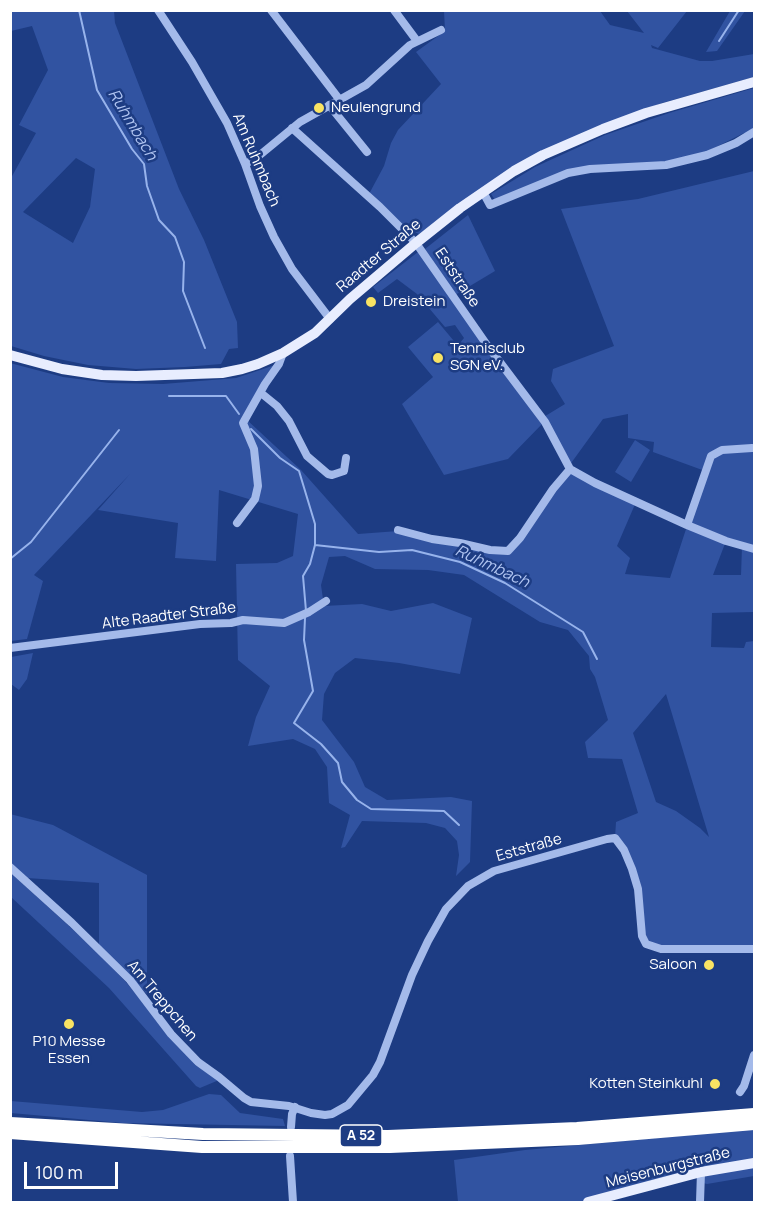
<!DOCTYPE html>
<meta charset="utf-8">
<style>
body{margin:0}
#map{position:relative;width:765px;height:1213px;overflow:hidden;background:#1d3c83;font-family:Manrope,sans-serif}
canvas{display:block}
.frame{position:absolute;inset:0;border:12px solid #fff;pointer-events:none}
.scale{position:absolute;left:24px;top:1162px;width:94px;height:27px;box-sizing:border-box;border:3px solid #fff;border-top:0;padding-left:8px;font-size:18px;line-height:21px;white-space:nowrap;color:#fff;-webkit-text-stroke:4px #1d3c83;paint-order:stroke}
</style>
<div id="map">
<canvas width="765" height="1213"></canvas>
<div class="frame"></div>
<div class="scale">100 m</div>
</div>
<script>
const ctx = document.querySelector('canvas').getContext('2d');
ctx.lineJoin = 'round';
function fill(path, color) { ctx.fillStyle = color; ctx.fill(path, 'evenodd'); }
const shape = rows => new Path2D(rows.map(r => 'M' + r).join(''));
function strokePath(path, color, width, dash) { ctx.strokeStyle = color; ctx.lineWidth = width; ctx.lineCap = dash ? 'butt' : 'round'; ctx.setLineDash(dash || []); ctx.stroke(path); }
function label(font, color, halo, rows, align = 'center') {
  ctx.font = font + ' Manrope,sans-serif'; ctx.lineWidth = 5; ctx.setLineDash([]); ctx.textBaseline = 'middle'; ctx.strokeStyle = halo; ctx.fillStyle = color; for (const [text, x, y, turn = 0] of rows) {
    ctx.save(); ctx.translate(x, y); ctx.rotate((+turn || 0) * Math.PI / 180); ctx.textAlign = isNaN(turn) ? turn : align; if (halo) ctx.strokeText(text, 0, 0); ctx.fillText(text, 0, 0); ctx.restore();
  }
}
fill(shape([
 [10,11,114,11,115,23,179,189,204,240,237,322,238,348,229,349,221,364,185,367,136,369,88,365,44,356,11,346,11,178,36,133,19,125,48,70,32,26,11,31],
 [76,158,95,169,90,207,73,243,23,212],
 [444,11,600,11,610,25,644,33,627,11,687,11,658,48,651,45,652,48,700,61,712,61,754,54,754,77,662,103,603,126,482,190,419,234,406,228,369,194,384,166,391,143,398,130,441,84,416,52,445,31],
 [730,11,745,11,717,51,706,52],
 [754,88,754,135,744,133,704,153,665,164,591,168,495,200,491,194,535,167,605,135,669,113],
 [754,171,754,612,712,613,711,647,744,648,746,642,754,641,754,949,694,949,647,944,638,889,615,838,616,822,638,813,622,759,588,758,585,742,608,720,595,677,590,669,589,656,568,630,540,622,464,575,428,570,375,569,345,556,329,557,321,585,324,606,362,604,391,611,433,603,472,618,460,674,399,663,355,658,335,673,324,694,322,720,354,762,365,787,387,800,451,797,472,801,470,862,456,876,459,855,457,841,445,828,426,823,362,821,345,847,341,848,350,815,329,803,327,767,315,749,293,739,248,746,256,717,270,686,238,660,236,564,277,563,293,556,298,514,219,490,216,561,175,558,178,523,98,510,130,474,34,575,43,581,27,639,11,641,10,363,63,377,109,383,163,384,236,378,275,365,247,420,301,470,358,534,398,531,508,552,570,470,636,502,617,546,630,558,625,574,670,578,705,471,653,452,654,442,628,438,628,414,603,419,569,466,542,418,565,404,551,381,553,369,614,346,561,209,638,199],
 [726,541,742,547,741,575,713,575],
 [666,694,709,837,700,828,676,811,656,802,633,733],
 [468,215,495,271,455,295,425,249],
 [418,252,544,422,508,459,444,475,402,404,433,377,408,347,438,322,464,353,466,351,460,343,464,338,455,325,445,327,417,294,397,279,378,293,373,287],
 [635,440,650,450,631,482,615,472],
 [33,653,27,679,19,690,11,684,11,657],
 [10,814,53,825,147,875,147,994,99,946,99,883,27,878,11,863],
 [10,872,93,948,125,981,195,1065,219,1080,200,1088,196,1086,109,988,11,897],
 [209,1094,221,1095,240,1113,283,1119,285,1126,122,1123,11,1113,11,1101,142,1112,163,1110],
 [754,1129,754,1176,707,1184,703,1183,702,1172,584,1202,458,1202,454,1160,525,1150]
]), '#3153a1');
strokePath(shape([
 [79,10,97,90,132,149,144,164,147,186,159,220,175,237,184,262,183,291,205,348],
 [719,41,739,10],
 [169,396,226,396,239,414],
 [251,429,280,458,299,471,315,524,315,545,310,564,303,576,306,611],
 [315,545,379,552,412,550,460,562,505,583,583,632,597,659],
 [10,559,31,542,119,430],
 [305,618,304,640,313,691,294,723,321,744,338,763,342,782,357,800,371,809,444,811,459,825]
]), '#97b3ec', 2);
strokePath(shape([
 [158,10,192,62,227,123,245,164,260,206,274,237,292,269,330,319],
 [271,10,339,99],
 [394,10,417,41],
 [329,105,367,152],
 [292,128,380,207,416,243,487,345,545,422,570,469,595,483,687,525,726,541,754,549],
 [245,164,255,159,300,122,366,85,410,45,441,30],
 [483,192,490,205,568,173,590,169,666,165,707,155,736,143,754,132],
 [261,393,277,406,289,421,307,456,328,474,332,475,344,471,346,458],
 [237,523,255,499,258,486,254,449,243,423,265,384,279,364,283,353],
 [687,525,711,456,722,450,752,448],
 [398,530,432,539,460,543,490,550,508,551,520,538,553,489,570,469],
 [10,648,200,624,231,623,243,620,284,623,309,612,326,601],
 [10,867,72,923,130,980,171,1034,198,1062,219,1077,244,1098,251,1102,289,1106,311,1113,325,1115,332,1114,348,1105,373,1075,380,1062,412,975,428,941,446,909,468,886,494,871,607,839,615,838,624,850,632,869,638,889,642,936,646,944,661,949,754,949],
 [740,1092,744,1086,754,1055],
 [291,1127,292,1114,295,1107],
 [290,1156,293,1202],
 [700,1202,701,1172]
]), '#a4baea', 8);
strokePath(shape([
 [10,355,62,369,102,375,136,376,222,373,242,369,258,364,283,353,315,333,350,299,416,243,460,208,514,171,543,155,603,129,646,113,754,82],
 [588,1202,701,1172,754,1163]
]), '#e8edfe', 10);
strokePath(shape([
 [10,1123,203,1134,388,1136,577,1128,754,1114],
 [10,1133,202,1147,390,1147,578,1139,754,1124]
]), '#fff', 12);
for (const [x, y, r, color] of [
 [319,108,6,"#f9e363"],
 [371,302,6,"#f9e363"],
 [438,358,6,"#f9e363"],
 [709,965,6,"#f9e363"],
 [69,1024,6,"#f9e363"],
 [715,1084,6,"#f9e363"]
]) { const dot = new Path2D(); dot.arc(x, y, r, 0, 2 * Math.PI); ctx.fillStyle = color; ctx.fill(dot); strokePath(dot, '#1d3c83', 2); }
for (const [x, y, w] of [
 [361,1136,42]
]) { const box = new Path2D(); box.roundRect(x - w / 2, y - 11, w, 22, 4.5); ctx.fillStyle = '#1d3c83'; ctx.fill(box); strokePath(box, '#fff', 1.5); }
label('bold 14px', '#fff', null, [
 ["A 52",361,1136]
]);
label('15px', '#fff', '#1d3c83', [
 ["Neulengrund",331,108],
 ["Dreistein",383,302],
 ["Tennisclub",450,349],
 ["SGN eV.",450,366],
 ["Saloon",697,965,"right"],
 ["P10 Messe",69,1042,"center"],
 ["Essen",69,1059,"center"],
 ["Kotten Steinkuhl",703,1084,"right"]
], 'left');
label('15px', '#fff', '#1d3c83', [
 ["Am Ruhmbach",256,160,67],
 ["Raadter Straße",379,256,-40],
 ["Eststraße",457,278,56],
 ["Alte Raadter Straße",169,616,-7],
 ["Eststraße",529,848,-16],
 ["Am Treppchen",162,1001,50],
 ["Meisenburgstraße",668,1168,-14]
]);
label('italic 16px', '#b0c4f1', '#1d3c83', [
 ["Ruhmbach",132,125,59],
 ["Ruhmbach",492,567,25]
]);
</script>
